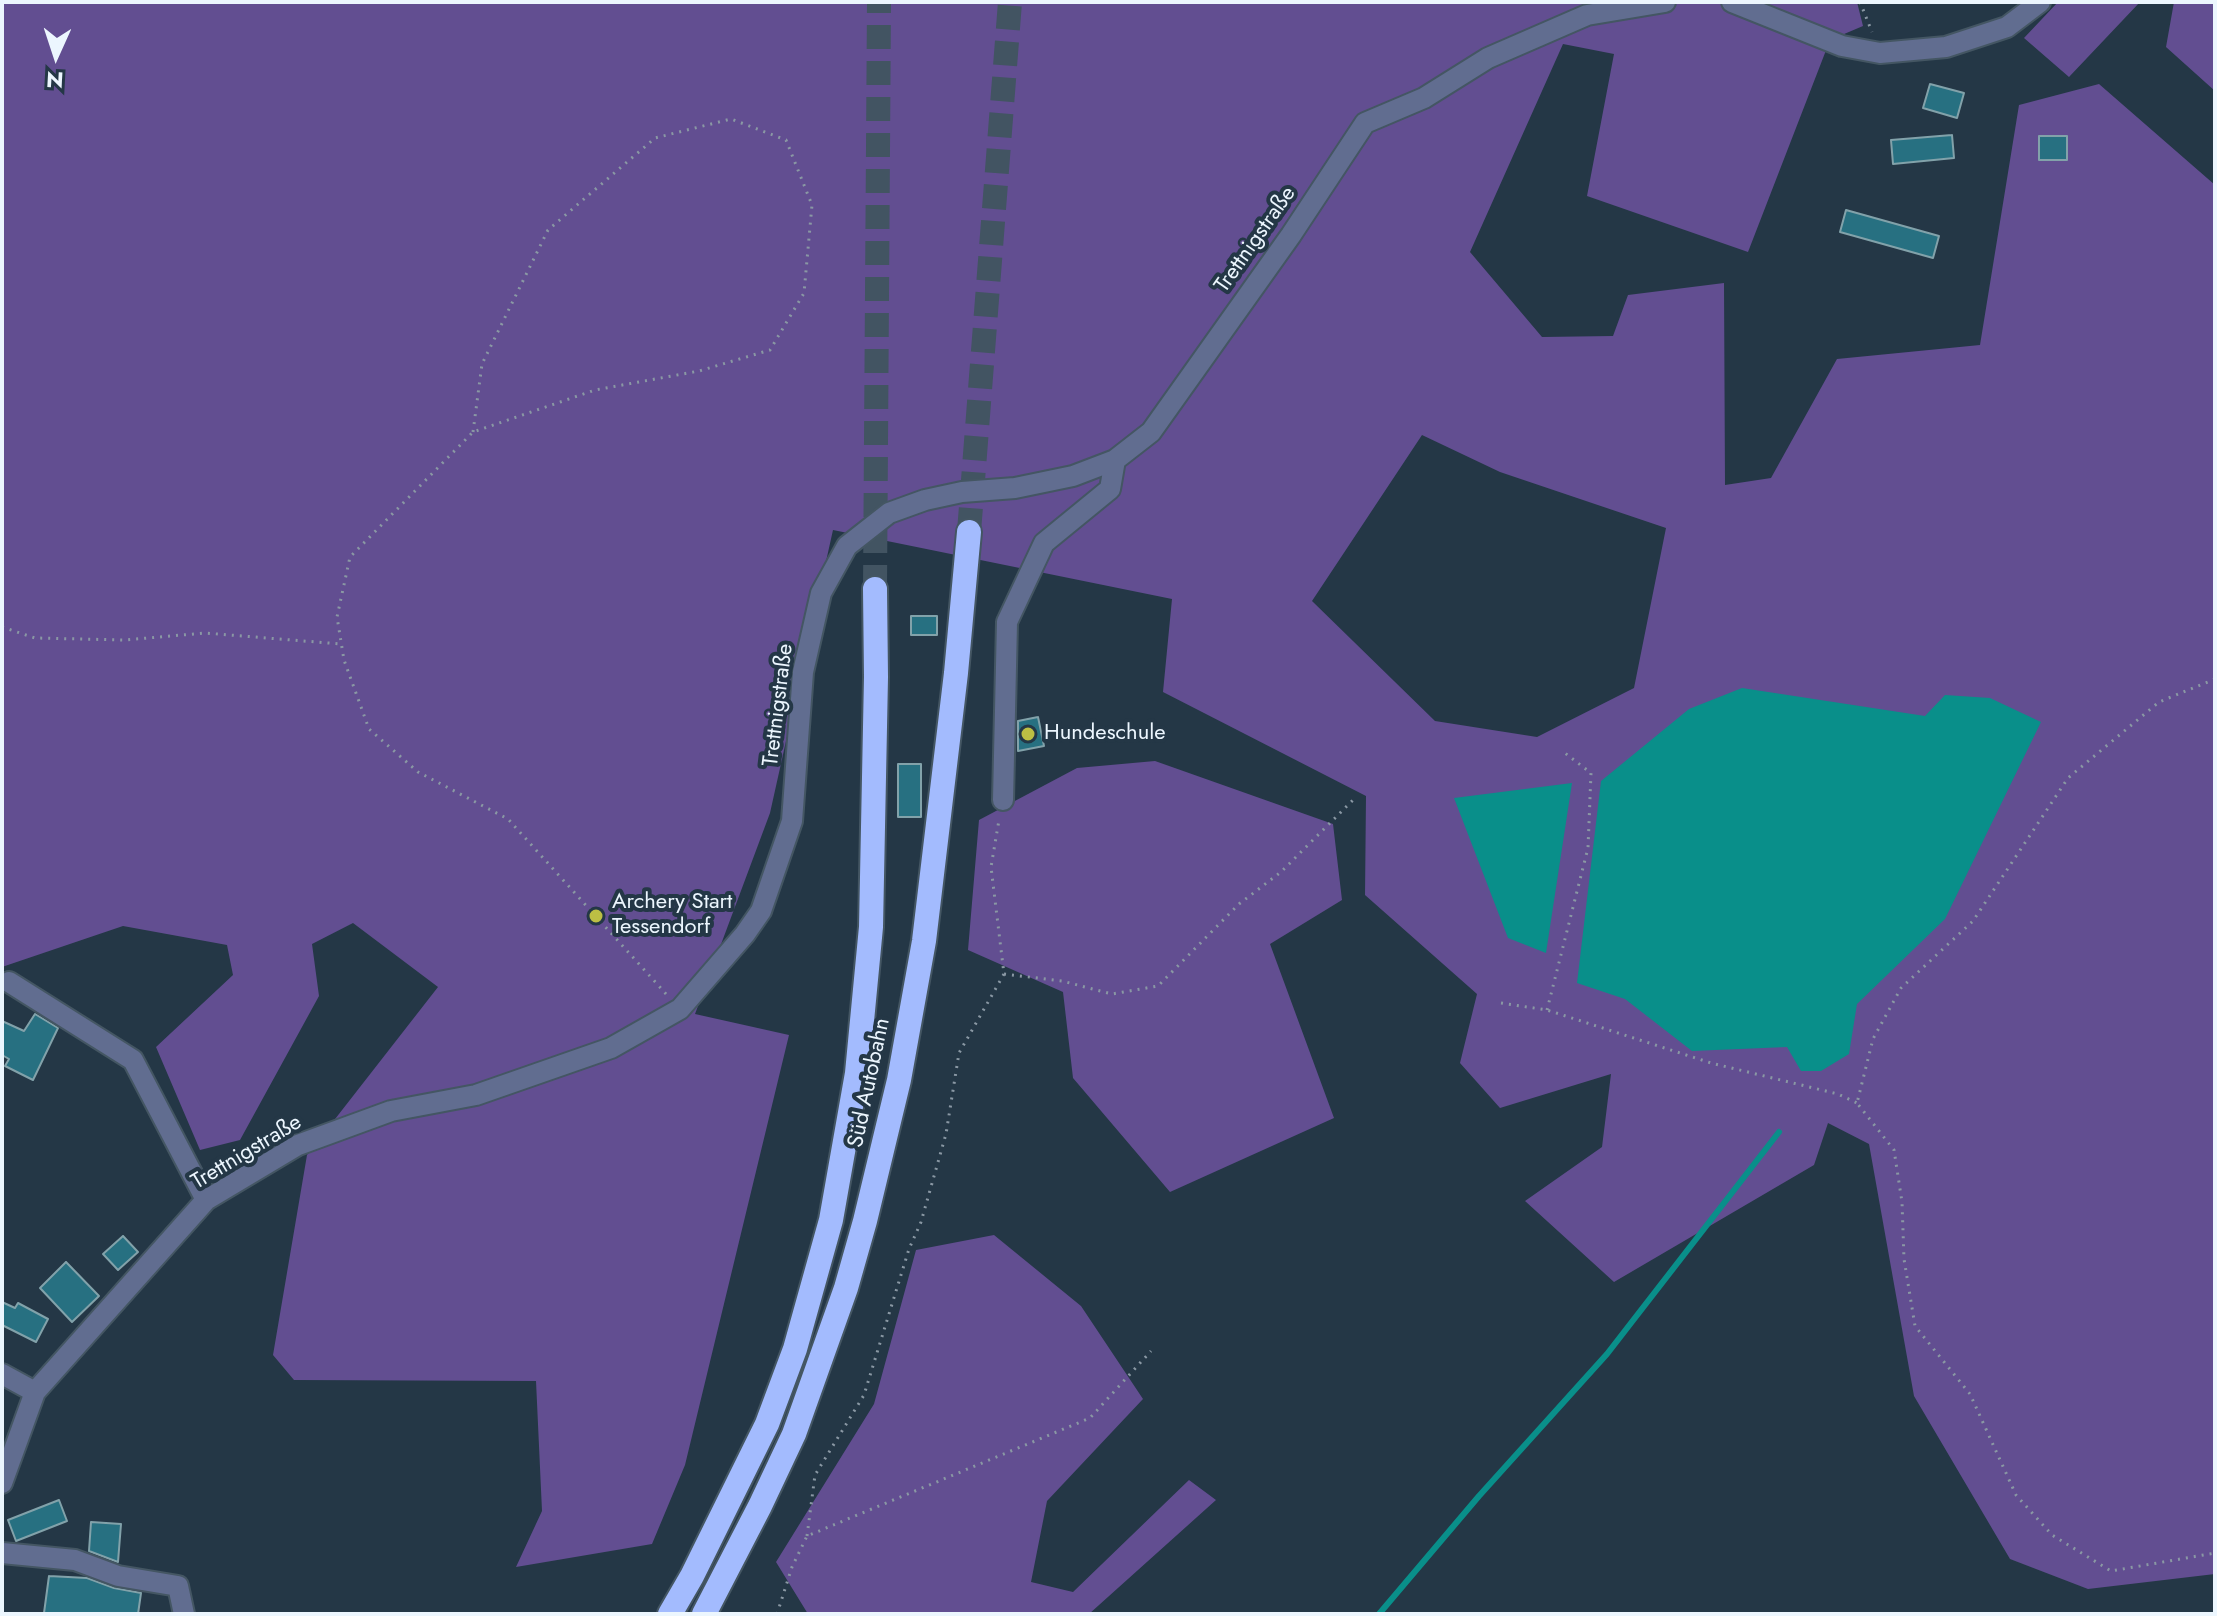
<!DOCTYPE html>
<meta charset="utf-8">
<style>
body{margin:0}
#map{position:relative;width:2217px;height:1616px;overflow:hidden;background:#243746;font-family:Jost,sans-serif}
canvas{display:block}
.frame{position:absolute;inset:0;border:4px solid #ecf6fe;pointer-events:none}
.north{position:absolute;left:16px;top:16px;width:80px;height:80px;-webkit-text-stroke:6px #243746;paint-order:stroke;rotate:183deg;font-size:22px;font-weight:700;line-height:32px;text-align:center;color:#ecf6fe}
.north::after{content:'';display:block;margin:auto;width:28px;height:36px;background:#ecf6fe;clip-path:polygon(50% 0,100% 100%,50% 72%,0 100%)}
</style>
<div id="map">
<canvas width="2217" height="1616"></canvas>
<div class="frame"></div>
<div class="north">N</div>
</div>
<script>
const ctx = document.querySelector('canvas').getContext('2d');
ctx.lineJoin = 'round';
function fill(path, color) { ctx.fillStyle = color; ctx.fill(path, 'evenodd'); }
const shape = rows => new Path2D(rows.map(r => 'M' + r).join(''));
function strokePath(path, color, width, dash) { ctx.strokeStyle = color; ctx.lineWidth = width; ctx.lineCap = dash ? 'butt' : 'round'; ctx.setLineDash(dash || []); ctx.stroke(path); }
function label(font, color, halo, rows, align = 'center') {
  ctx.font = font + ' Jost,sans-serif'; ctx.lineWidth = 8; ctx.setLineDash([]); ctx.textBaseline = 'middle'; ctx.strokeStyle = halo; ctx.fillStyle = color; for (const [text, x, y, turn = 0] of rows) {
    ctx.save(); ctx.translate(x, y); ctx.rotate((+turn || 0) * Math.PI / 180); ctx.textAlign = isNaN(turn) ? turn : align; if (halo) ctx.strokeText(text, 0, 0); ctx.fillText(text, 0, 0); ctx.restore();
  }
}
fill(shape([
 [2,2,1857,2,1863,26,1830,40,1748,252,1587,196,1614,54,1563,44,1470,252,1542,337,1613,336,1628,295,1724,283,1725,485,1771,478,1837,359,1980,345,2019,105,2099,84,2215,185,2215,1574,2088,1589,2010,1559,1914,1396,1869,1144,1828,1123,1814,1165,1614,1282,1525,1201,1602,1147,1611,1074,1500,1108,1460,1063,1477,994,1365,895,1366,796,1163,692,1172,599,833,530,770,813,695,1014,789,1035,685,1465,652,1544,516,1567,542,1511,536,1381,294,1380,273,1355,307,1155,438,987,353,923,312,944,319,996,240,1140,200,1150,156,1047,233,975,227,945,123,926,2,967],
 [1422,435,1500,472,1666,528,1634,688,1537,737,1435,721,1312,601],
 [2058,2,2140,2,2069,77,2024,38],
 [2174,2,2215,2,2215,91,2166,47],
 [1155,761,1333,824,1342,900,1270,944,1334,1118,1170,1192,1073,1078,1063,992,968,950,979,820,1077,768],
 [994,1235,1081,1306,1143,1399,1047,1501,1031,1582,1073,1592,1189,1480,1216,1500,1089,1614,808,1614,776,1562,874,1404,916,1250]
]), '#624e91');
fill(shape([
 [1742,688,1925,716,1945,695,1990,698,2041,722,1945,919,1857,1004,1849,1054,1821,1071,1801,1071,1787,1047,1692,1051,1625,999,1577,983,1601,781,1689,709],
 [1572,783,1546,953,1508,938,1454,798]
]), '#098f8a');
strokePath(shape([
 [1379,1614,1479,1496,1607,1354,1779,1132]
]), '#098f8a', 6);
const building = shape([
 [1930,84,1964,93,1957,118,1923,108,1930,84],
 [1952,135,1954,158,1893,164,1891,140,1952,135],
 [2039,136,2067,136,2067,160,2039,160,2039,136],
 [1846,210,1939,236,1933,258,1840,232,1846,210],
 [911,616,937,616,937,635,911,635,911,616],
 [1038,717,1044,746,1018,751,1018,721,1038,717],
 [898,764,921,764,921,817,898,817,898,764],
 [35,1014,58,1028,33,1080,5,1066,9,1059,2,1055,2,1021,24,1031,35,1014],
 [123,1236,138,1252,118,1270,103,1254,123,1236],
 [66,1262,99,1296,72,1322,40,1288,66,1262],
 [2,1302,15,1308,18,1303,48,1319,36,1342,2,1325,2,1302],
 [59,1500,67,1521,16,1541,8,1520,59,1500],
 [91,1522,121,1524,118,1562,89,1551,91,1522],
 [49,1576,87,1578,114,1588,141,1593,138,1614,44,1613,49,1576]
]);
fill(building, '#277081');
strokePath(building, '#82a2aa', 2);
strokePath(shape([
 [969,532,1010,2],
 [875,589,879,2]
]), '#425462', 24, [24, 12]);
const minor = shape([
 [1732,2,1842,46,1880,53,1946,47,2007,27,2040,2],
 [1003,800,1007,622,1044,543,1110,489,1115,460],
 [9,982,133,1060,206,1200],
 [2,1374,35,1392],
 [2,1483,35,1392,206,1200,298,1145,391,1111,476,1095,611,1048,680,1009,745,934,761,911,792,821,803,672,821,593,847,546,889,513,925,500,962,492,1015,488,1073,476,1115,460,1151,432,1291,235,1365,123,1424,98,1488,58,1587,15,1665,2],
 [2,1553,75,1560,118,1576,178,1586,184,1614]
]);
const highway = shape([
 [670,1614,692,1576,767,1424,795,1349,831,1220,857,1073,871,927,876,677,875,589],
 [704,1614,760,1506,794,1434,846,1288,865,1221,899,1080,924,941,956,673,969,532]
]);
strokePath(minor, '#445663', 24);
strokePath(highway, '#445663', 28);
strokePath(shape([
 [1860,2,1872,32],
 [473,432,482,364,548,230,655,138,731,119,786,140,812,205,804,293,770,350,699,371,595,390,473,432,350,557,337,617,344,660,369,729,418,772,508,819,667,995],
 [2,627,35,638,125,640,205,633,341,644],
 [2215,679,2159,702,2068,778,1973,921,1901,988,1873,1039,1857,1103,1894,1150,1902,1202,1904,1259,1915,1326,1970,1394,2016,1495,2052,1535,2111,1571,2215,1553],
 [1004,974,1062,981,1112,994,1158,986,1239,904,1281,872,1355,798],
 [1501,1003,1547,1010,1711,1063,1838,1094,1857,1103],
 [1547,1010,1588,848,1591,773,1561,750],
 [807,1536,815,1475,864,1395,909,1249,921,1222,946,1134,959,1053,1004,974,991,867,999,820],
 [777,1614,792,1567,807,1536,1090,1418,1151,1351]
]), '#8a98a4', 3, [2, 6]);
strokePath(minor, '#616d90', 20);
strokePath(highway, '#a3bbfe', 24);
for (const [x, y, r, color] of [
 [1028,734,8,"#bcbf44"],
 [596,916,8,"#bcbf44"]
]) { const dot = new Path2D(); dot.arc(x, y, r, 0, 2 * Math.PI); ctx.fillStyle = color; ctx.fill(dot); strokePath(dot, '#243746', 3); }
label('22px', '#ecf6fe', '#243746', [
 ["Trettnigstraße",1256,240,-55],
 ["Trettnigstraße",779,705,-83],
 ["Süd Autobahn",870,1083,-78],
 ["Trettnigstraße",247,1153,-31]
]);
label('22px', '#ecf6fe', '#243746', [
 ["Hundeschule",1044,734],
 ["Archery Start",612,903],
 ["Tessendorf",612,928]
], 'left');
</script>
